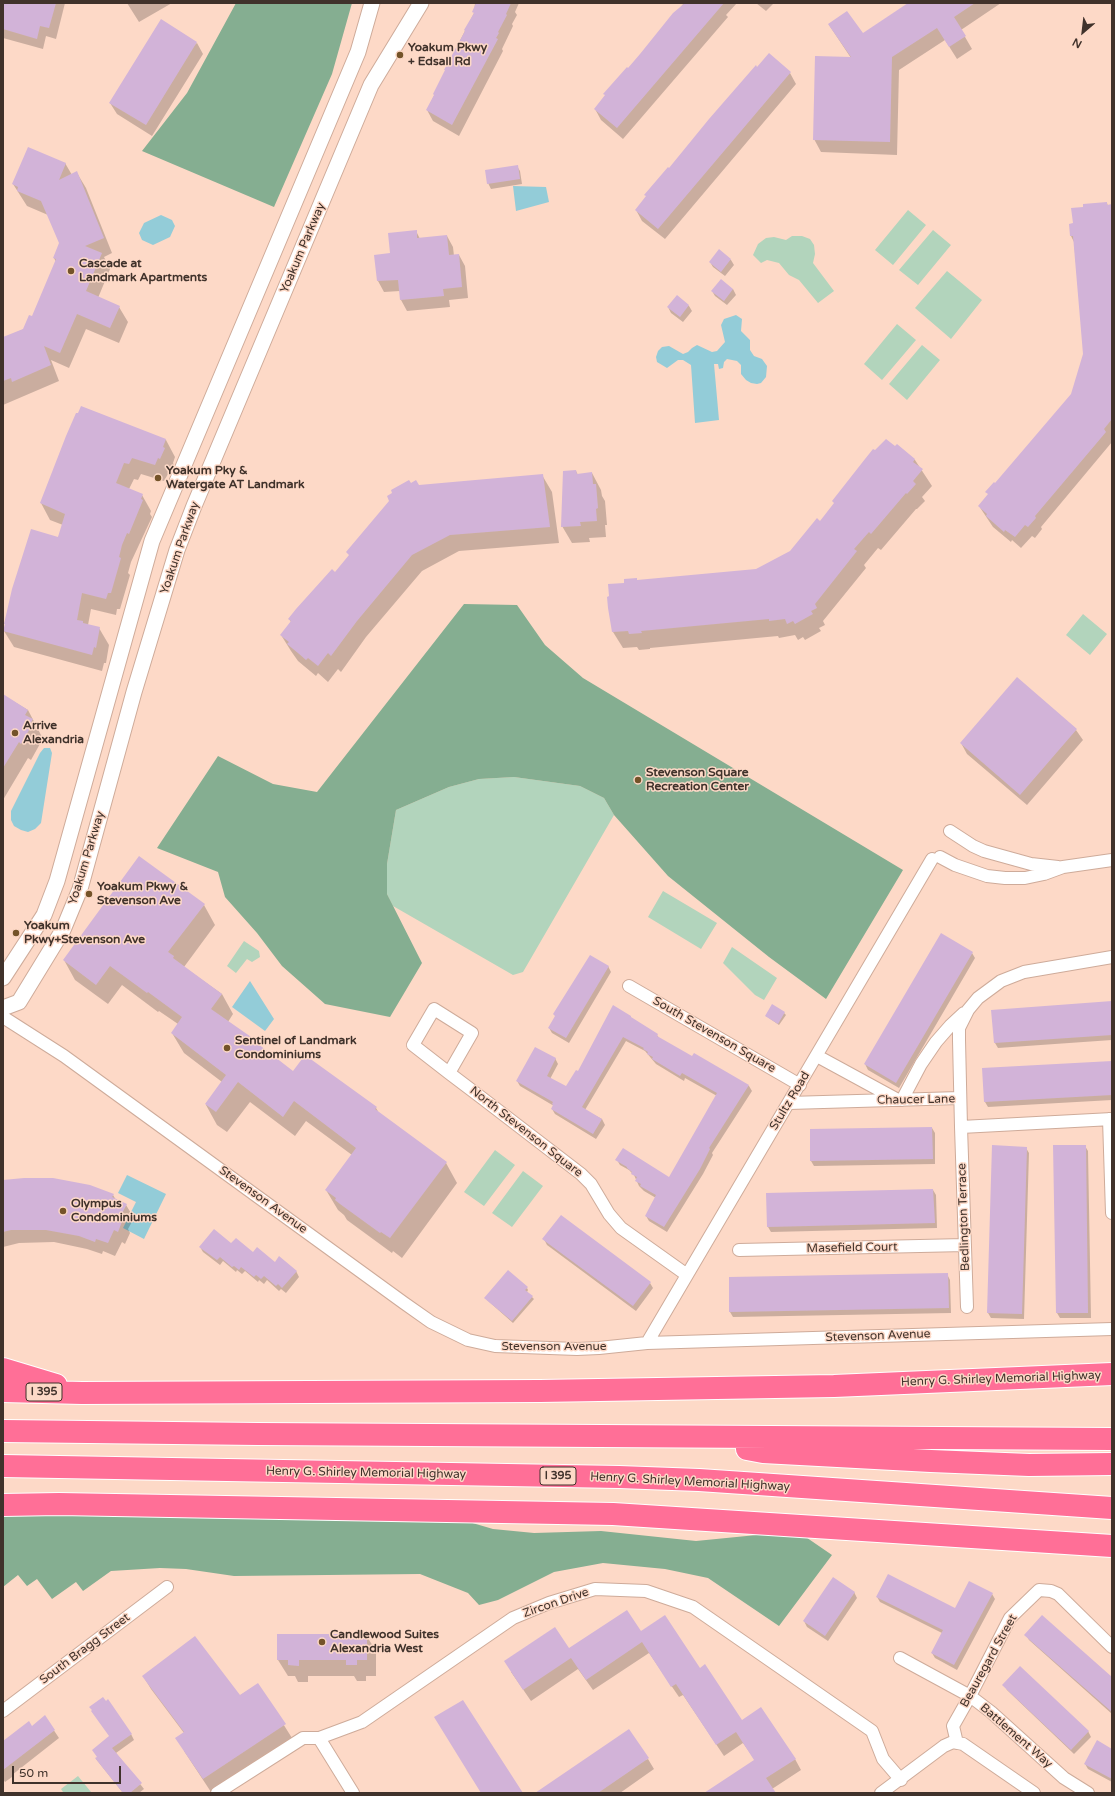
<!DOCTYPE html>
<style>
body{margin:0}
#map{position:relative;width:1115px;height:1796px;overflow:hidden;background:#fdd9c7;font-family:"Varela Round",sans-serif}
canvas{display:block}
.frame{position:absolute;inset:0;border:4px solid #40322b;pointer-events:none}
.north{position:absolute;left:1063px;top:12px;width:40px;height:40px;-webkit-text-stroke:3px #fdd9c7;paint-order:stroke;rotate:208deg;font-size:11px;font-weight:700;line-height:16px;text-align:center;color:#40322b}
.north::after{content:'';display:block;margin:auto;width:14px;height:18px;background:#40322b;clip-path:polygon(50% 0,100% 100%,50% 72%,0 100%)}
.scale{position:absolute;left:12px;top:1766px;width:109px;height:18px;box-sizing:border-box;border:2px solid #40322b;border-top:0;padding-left:5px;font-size:12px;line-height:14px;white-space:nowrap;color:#40322b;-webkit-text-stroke:3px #fdd9c7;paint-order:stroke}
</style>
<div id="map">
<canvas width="1115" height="1796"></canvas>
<div class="frame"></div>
<div class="north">N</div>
<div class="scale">50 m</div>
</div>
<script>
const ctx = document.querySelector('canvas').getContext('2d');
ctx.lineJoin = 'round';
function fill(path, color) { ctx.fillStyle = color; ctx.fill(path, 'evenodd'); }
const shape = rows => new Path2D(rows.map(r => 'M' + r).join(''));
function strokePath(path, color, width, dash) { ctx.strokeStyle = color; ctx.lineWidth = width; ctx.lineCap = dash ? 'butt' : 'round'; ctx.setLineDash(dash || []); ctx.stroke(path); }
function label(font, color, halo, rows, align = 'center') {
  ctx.font = font + ' "Varela Round",sans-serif'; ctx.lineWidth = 3; ctx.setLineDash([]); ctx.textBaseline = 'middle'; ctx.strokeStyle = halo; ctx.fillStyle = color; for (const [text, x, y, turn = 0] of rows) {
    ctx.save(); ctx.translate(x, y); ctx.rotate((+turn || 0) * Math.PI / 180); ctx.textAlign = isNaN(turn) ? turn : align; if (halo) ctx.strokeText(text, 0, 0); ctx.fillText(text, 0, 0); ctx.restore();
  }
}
fill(shape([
 [908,210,926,225,893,265,875,250],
 [933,230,951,245,918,285,899,270],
 [792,236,802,236,810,239,814,245,815,254,813,263,834,291,818,303,799,280,789,275,779,263,767,260,761,263,753,255,758,244,766,238,774,237,786,240],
 [947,271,982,300,951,339,915,308],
 [897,324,916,340,882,380,864,364],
 [922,345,940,360,907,400,889,384],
 [1083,614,1107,634,1090,655,1066,635],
 [514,777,580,786,604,798,614,815,523,972,513,975,393,906,387,894,387,864,396,810,449,787,479,779],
 [663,891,717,923,701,949,648,917],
 [244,941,259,951,260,957,252,962,247,959,236,973,227,966],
 [732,947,777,978,764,1000,755,995,723,963],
 [495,1150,515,1165,484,1206,464,1192],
 [523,1171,543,1186,512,1227,492,1213],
 [78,1776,91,1792,61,1793,63,1792,61,1789]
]), '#b2d4bc');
fill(shape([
 [236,3,352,3,332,74,274,207,142,151,187,93],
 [464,604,517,605,545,645,583,678,903,870,826,999,769,957,668,876,614,815,604,798,580,786,514,777,479,779,449,787,396,810,387,864,387,894,422,963,390,1017,325,1004,282,966,257,933,225,897,218,872,157,848,218,756,273,784,317,792],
 [76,1512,469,1522,493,1529,534,1533,601,1531,696,1541,797,1531,832,1555,779,1626,708,1578,665,1569,603,1563,554,1572,498,1600,479,1605,468,1593,420,1574,234,1576,186,1569,160,1568,111,1571,83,1591,76,1582,52,1599,37,1579,27,1586,18,1575,3,1587,3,1514]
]), '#85ae91');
fill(shape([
 [513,186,546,187,549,202,516,211],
 [161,215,172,220,175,226,170,237,153,245,142,240,139,233,144,223],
 [736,315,742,319,741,331,750,340,750,350,754,356,762,359,767,366,766,377,761,383,757,384,751,383,746,380,741,374,741,365,737,361,727,359,724,362,723,368,719,369,718,364,714,364,719,420,695,423,691,365,683,360,678,360,667,368,657,362,656,357,658,351,662,347,669,346,683,354,688,352,692,348,697,345,712,352,717,351,725,342,721,325,724,319],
 [44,748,50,748,52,753,41,823,35,829,28,832,21,830,14,826,11,820,11,811,40,753],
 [250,981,274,1019,265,1031,232,1007],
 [127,1175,166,1194,144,1239,123,1228,136,1202,118,1193]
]), '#93ccd8');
fill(shape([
 [3,3,65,3,56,39,46,36,43,49,3,38],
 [127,3,172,3,139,22],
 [475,3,519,3,515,12,517,15,512,24,513,26,502,49,503,51,459,136,433,121,427,110,446,71,445,70,474,13],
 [684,3,737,3,726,15,728,17,623,139,601,120,595,109],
 [756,3,774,3,766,11],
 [910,3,1001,3,961,30,972,49,957,59,945,40,899,70,897,155,821,152,814,139,851,58,829,25,862,35],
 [197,43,203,54,152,136,117,114,110,103],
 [758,68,790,73,796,84,665,239,642,221,636,210],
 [65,163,72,175,77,173,86,188,112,253,104,257,110,269,98,298,119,307,128,322,119,343,86,329,69,368,51,360,59,381,3,405,3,338,24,329,33,317,56,262,54,258,60,243,48,215,27,206,13,184],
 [517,166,520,171,522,184,491,189,488,183],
 [1107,203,1108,206,1112,205,1112,442,1041,527,1042,529,1035,538,1032,536,1021,548,1012,540,1011,542,993,527,979,506,989,495,987,492,995,485,1072,394,1084,354,1074,242,1071,236,1074,224,1084,208],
 [416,231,420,239,447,236,453,247,454,256,459,255,465,266,468,298,449,300,450,307,407,311,401,300,400,291,384,292,378,281,375,256,391,254],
 [719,251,731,260,734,265,725,276,713,267,710,262],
 [733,289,736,295,727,305,715,296,712,291],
 [677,296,689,306,692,311,683,322,671,313,668,307],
 [82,407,166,440,175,457,173,463,174,465,170,475,168,474,164,481,141,474,138,480,134,479,129,489,142,495,151,511,150,514,152,517,131,562,128,573,130,575,120,609,117,609,116,615,91,609,88,625,99,628,109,645,106,663,104,663,102,671,14,647,4,631,58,538,63,525,50,520,41,503],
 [897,445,915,460,932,486,922,497,925,501,917,509,916,509,881,550,878,548,864,565,866,568,823,621,825,625,819,628,821,631,805,640,803,637,798,640,795,635,779,638,778,636,650,648,650,649,639,650,637,647,623,648,613,632,638,581,756,570,791,552],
 [576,471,578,475,592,473,601,490,602,496,605,501,607,525,605,525,606,537,589,538,590,542,572,543,562,526],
 [542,475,552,492,559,543,459,551,422,571,366,637,341,672,338,669,328,682,318,673,316,676,298,661,291,651,281,635,291,622,289,619,335,573,410,484,418,486],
 [3,695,28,710,42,737,40,740,41,742,31,760,28,758,3,800],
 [1076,730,1083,740,1027,805,967,754,961,743],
 [204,905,215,925,184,967,222,994,233,1014,228,1022,253,1039,255,1043,293,1072,376,1108,379,1113,446,1163,457,1183,402,1258,393,1251,392,1253,347,1220,344,1215,338,1210,326,1190,352,1155,306,1121,295,1136,250,1102,227,1132,217,1125,206,1105,222,1082,184,1053,172,1033,178,1024,159,1011,158,1012,122,985,108,1004,75,980,64,960],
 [972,953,975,958,899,1088,868,1070,865,1064],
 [608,966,611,972,569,1043,552,1033,549,1028],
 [1112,1002,1112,1040,998,1048,995,1043,992,1011],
 [784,1013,786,1015,779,1025,766,1016],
 [632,1019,657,1035,659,1038,692,1057,694,1055,749,1086,752,1091,712,1153,713,1155,703,1174,667,1232,649,1221,646,1216,656,1198,644,1191,639,1186,634,1175,629,1170,620,1165,617,1160,670,1178,717,1096,685,1078,684,1081,656,1064,645,1051,626,1041,585,1110,602,1119,605,1125,596,1139,555,1114,552,1109,554,1106,520,1086,517,1081,555,1058,558,1064,550,1079,567,1088,578,1072],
 [1112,1062,1112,1100,988,1107,985,1102,983,1069],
 [932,1128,935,1133,935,1164,814,1166,811,1161],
 [993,1146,1026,1148,1029,1153,1024,1319,991,1318,988,1313],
 [1054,1146,1085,1146,1088,1151,1091,1318,1060,1318,1057,1313],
 [3,1181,113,1195,116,1200,126,1205,134,1218,128,1229,130,1233,125,1244,122,1242,115,1256,103,1251,102,1254,87,1249,54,1242,19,1243,3,1247],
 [933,1190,936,1195,937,1228,771,1232,768,1227,767,1194],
 [544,1239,650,1283,653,1288,636,1311,547,1245],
 [231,1244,296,1271,299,1277,286,1293,281,1289,279,1291,267,1280,264,1284,259,1280,258,1282,245,1271,242,1274,237,1270,236,1272,223,1261,220,1265,203,1252,200,1247],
 [947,1274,950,1280,951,1313,733,1317,730,1312,730,1278],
 [527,1288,528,1290,527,1292,534,1299,513,1323,487,1300],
 [854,1592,857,1598,828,1641,807,1627,804,1621],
 [992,1594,995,1599,957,1670,935,1658,932,1653,942,1633,880,1602,877,1597,955,1609],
 [641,1633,700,1669,742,1721,795,1759,801,1770,772,1789,775,1793,706,1793,755,1760,743,1743,724,1756,683,1695,679,1697,649,1653,593,1690,578,1669,531,1701,511,1672,569,1650],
 [366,1635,376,1651,376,1676,366,1676,366,1681,357,1681,354,1676,308,1676,308,1682,298,1682,295,1676,288,1676,278,1660],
 [1026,1635,1112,1679,1112,1714,1029,1640],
 [143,1676,239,1696,258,1684,292,1738,211,1792,184,1751,184,1733,151,1689],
 [1004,1685,1088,1731,1091,1737,1074,1754,1007,1690],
 [45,1717,59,1738,12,1775,12,1777,5,1782,3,1779,3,1742,32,1727],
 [131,1734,134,1740,116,1753,144,1789,139,1793,123,1793,96,1759,110,1737],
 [1112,1750,1112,1782,1088,1769,1085,1764],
 [648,1759,654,1769,620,1793,536,1793]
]), '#0003');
fill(shape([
 [3,3,56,3,49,28,40,26,37,39,3,29],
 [476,3,511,3,506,14,507,15,498,32,499,33,496,38,498,39,452,125,426,110,434,95,433,94,445,70,444,70,465,31,464,30,474,13,472,12],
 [685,3,724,3,617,128,594,109,605,95,603,94,627,67,628,68,640,54,673,13],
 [908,3,975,3,954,17,966,36,949,47,937,28,892,57,890,142,813,140,815,56,851,57,828,24,847,11,863,33],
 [161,19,197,42,146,125,109,103],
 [769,53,791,72,658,229,635,210,646,196,644,195,668,167,669,168,709,119,756,65,757,67],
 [28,147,66,163,59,180,77,171,104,238,85,246,102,253,86,291,120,306,110,328,77,314,60,353,44,346,51,365,12,382,11,378,3,381,3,337,23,329,29,315,32,316,56,259,53,258,59,243,41,201,17,191,18,187,12,184],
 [518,165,520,179,487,184,485,170],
 [1107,202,1107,205,1112,204,1112,419,1104,429,1106,432,1035,516,1036,518,1028,527,1025,525,1015,537,1005,530,1004,532,986,516,987,514,978,506,988,494,985,492,994,482,995,483,1071,394,1083,354,1073,236,1070,236,1069,224,1073,223,1071,208,1083,207,1083,204],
 [417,230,417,238,447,235,449,255,459,254,462,287,443,289,444,296,400,300,398,280,377,281,374,255,390,253,388,233],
 [719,249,731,259,721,272,709,262],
 [721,279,733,289,724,301,711,291],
 [677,295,689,305,680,317,667,307],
 [81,406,166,439,163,447,165,448,160,459,158,458,155,465,132,458,129,464,124,463,116,483,143,494,141,499,143,500,129,534,127,533,122,545,119,557,121,558,111,593,108,593,106,599,82,593,77,620,83,621,83,623,100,627,96,648,94,647,92,655,3,631,5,624,4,624,12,589,31,529,58,537,65,514,40,503,66,436,76,413,78,413],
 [886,439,895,446,897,444,915,459,913,462,923,469,913,481,916,484,907,494,906,493,871,534,869,532,854,549,857,551,815,604,817,608,811,611,813,614,795,624,793,621,787,624,785,619,769,621,769,619,641,631,642,633,629,634,628,631,612,632,608,608,607,597,609,596,608,584,624,583,624,579,637,578,637,580,756,569,790,551,817,518,820,521,834,503,832,501,865,459,873,449,875,450],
 [576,470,577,474,592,472,593,484,596,484,598,508,596,509,597,521,580,522,581,526,561,527,563,471],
 [543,474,550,527,450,535,412,555,357,621,331,656,328,653,318,666,308,658,306,660,298,653,287,644,289,642,280,635,291,621,288,619,296,609,332,569,335,572,349,555,346,552,389,501,387,496,392,493,391,490,409,480,411,483,416,480,419,485],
 [1017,677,1077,729,1020,795,960,743],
 [3,694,28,710,25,715,33,719,30,724,32,725,21,744,19,742,3,768],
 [139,856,205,904,168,952,174,956,173,958,222,994,211,1009,254,1039,253,1040,293,1071,305,1055,377,1107,375,1109,447,1162,390,1238,381,1232,380,1233,340,1204,335,1200,336,1198,325,1190,356,1148,294,1101,283,1117,238,1082,216,1112,205,1104,226,1075,171,1033,182,1017,148,992,147,993,110,966,96,985,63,960],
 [941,933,973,952,896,1083,864,1064],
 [590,955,609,966,566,1038,548,1028,555,1016,553,1014],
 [1112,1001,1112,1035,994,1043,991,1010],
 [772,1004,785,1012,778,1024,765,1016],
 [613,1005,631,1016,631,1017,658,1034,657,1036,692,1056,694,1053,749,1085,709,1148,710,1149,700,1169,664,1227,645,1216,656,1195,640,1186,641,1184,635,1181,637,1177,631,1174,632,1172,627,1168,627,1167,615,1160,623,1148,669,1177,717,1093,682,1073,680,1076,662,1065,652,1059,653,1057,647,1054,648,1052,643,1049,644,1048,623,1037,582,1107,602,1119,593,1134,551,1109,553,1105,552,1104,553,1102,516,1081,535,1047,556,1058,547,1076,566,1086,576,1070,578,1071],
 [1112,1061,1112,1095,984,1102,982,1068],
 [932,1127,933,1159,810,1161,810,1129],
 [992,1145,1027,1147,1022,1314,987,1313],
 [1053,1145,1086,1145,1088,1313,1056,1313],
 [24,1178,53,1178,90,1185,114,1194,112,1197,127,1204,120,1217,123,1219,118,1232,114,1230,108,1243,96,1239,95,1242,79,1236,46,1230,11,1230,3,1232,3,1180],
 [933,1189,935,1223,767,1227,766,1193],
 [561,1215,651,1282,633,1306,542,1239],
 [214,1229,231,1243,236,1238,253,1252,257,1247,275,1262,279,1256,297,1271,282,1288,278,1284,276,1286,264,1276,261,1279,256,1275,254,1277,241,1267,239,1270,234,1266,232,1267,220,1257,217,1260,199,1247],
 [508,1270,528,1287,525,1290,533,1296,512,1321,484,1298],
 [948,1273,949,1308,729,1312,729,1277],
 [888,1574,955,1608,969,1581,993,1593,954,1665,931,1653,943,1630,876,1597],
 [833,1577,855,1592,825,1636,803,1621],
 [627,1610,641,1631,665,1615,700,1668,705,1664,742,1720,761,1707,796,1759,766,1778,776,1793,704,1793,754,1760,736,1732,716,1745,676,1684,671,1687,642,1642,586,1680,571,1658,523,1690,504,1661,555,1627,569,1648],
 [1042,1615,1112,1677,1112,1712,1024,1635],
 [277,1634,367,1634,367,1660,357,1660,357,1665,346,1665,346,1660,299,1660,299,1666,288,1665,288,1660,277,1660],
 [195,1636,240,1695,258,1683,286,1724,203,1779,175,1738,184,1732,142,1676],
 [1020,1666,1089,1731,1071,1750,1002,1685],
 [103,1697,106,1701,108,1699,132,1734,112,1748,142,1783,130,1793,123,1793,95,1758,97,1757,92,1750,109,1736,91,1711,92,1710,89,1707],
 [463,1700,523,1793,481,1793,434,1717],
 [45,1715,55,1730,3,1770,3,1741,29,1721,32,1726],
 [629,1729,649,1758,598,1793,535,1793],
 [1097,1740,1112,1749,1112,1779,1084,1764]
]), '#d2b3d8');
const minor = shape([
 [950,831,973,846,984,851,1031,864,1058,867],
 [940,857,955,865,987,876,1005,878,1025,878,1044,874,1063,867,1112,860],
 [1112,957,1024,972,1001,981,978,998,968,1010,959,1028,959,1040,961,1127,1112,1119],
 [629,986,800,1085],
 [3,1017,64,1056,404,1303,431,1322,468,1340,495,1346,577,1349,599,1348,647,1343,1112,1329],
 [817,1056,896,1099],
 [449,1073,472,1033,434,1009,413,1045,449,1073,482,1098,581,1174,591,1184,609,1214,621,1228,687,1275],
 [902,1100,921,1064,936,1042,950,1026,964,1013],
 [789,1103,960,1098],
 [1109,1119,1112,1213],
 [961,1127,967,1307],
 [739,1250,965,1245],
 [647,1343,932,859],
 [900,1658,970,1696,991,1712,1064,1778,1088,1793],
 [3,1711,167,1587],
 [319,1738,353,1793],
 [957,1743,953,1726,970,1696,1010,1618,1039,1590,1051,1591,1058,1594,1112,1647],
 [217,1793,303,1738,319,1738,362,1722,513,1618,549,1603,595,1589,646,1591,693,1607,872,1731,883,1759,901,1780],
 [881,1793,944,1746,953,1742,963,1744,1034,1793]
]);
const tertiary = shape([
 [3,978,44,915,57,881,152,541,358,52,372,3],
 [3,1008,19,1002,63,930,80,889,134,692,177,550,194,506,371,85,421,3]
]);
const motorway = shape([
 [3,1369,56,1385],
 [3,1391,82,1393,540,1391,834,1386,1112,1374],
 [3,1431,258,1434,1112,1439],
 [747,1449,763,1452,931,1461,1029,1465,1112,1464],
 [3,1466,619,1477,699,1480,1112,1508],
 [3,1505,59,1504,613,1514,1112,1546]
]);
strokePath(minor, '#ceab9a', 14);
strokePath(tertiary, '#ceab9a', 17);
strokePath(motorway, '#fff', 24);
strokePath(minor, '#fff', 12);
strokePath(tertiary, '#fff', 15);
strokePath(motorway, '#ff6f97', 22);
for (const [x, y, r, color] of [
 [400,55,4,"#745329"],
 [71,271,4,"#745329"],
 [158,478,4,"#745329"],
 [15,733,4,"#745329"],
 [638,780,4,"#745329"],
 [89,894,4,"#745329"],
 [16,933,4,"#745329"],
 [227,1048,4,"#745329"],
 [63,1211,4,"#745329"],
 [322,1642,4,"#745329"]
]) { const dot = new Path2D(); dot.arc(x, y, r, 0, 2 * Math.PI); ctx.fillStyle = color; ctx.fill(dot); strokePath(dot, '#fdd9c7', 1.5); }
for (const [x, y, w] of [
 [44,1392,36],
 [558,1476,36]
]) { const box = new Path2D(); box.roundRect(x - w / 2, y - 9, w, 18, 3); ctx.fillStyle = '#fdd9c7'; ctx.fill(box); strokePath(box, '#40322b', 1); }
label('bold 11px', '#40322b', null, [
 ["I 395",44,1392],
 ["I 395",558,1476]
]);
label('bold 12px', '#40322b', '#fdd9c7', [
 ["Yoakum Pkwy",408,48],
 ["+ Edsall Rd",408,62],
 ["Cascade at",79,264],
 ["Landmark Apartments",79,278],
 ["Yoakum Pky &",166,471],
 ["Watergate AT Landmark",166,485],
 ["Arrive",23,726],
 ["Alexandria",23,740],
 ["Stevenson Square",646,773],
 ["Recreation Center",646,787],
 ["Yoakum Pkwy &",97,887],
 ["Stevenson Ave",97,901],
 ["Yoakum",24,926],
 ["Pkwy+Stevenson Ave",24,940],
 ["Sentinel of Landmark",235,1041],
 ["Condominiums",235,1055],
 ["Olympus",71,1204],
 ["Condominiums",71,1218],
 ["Candlewood Suites",330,1635],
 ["Alexandria West",330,1649]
], 'left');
label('12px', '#40322b', '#fdd9c7', [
 ["Yoakum Parkway",303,248,-67],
 ["Yoakum Parkway",180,548,-71],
 ["Yoakum Parkway",87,858,-73],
 ["South Stevenson Square",714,1035,30],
 ["Chaucer Lane",916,1100,-1],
 ["Stultz Road",790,1101,-59],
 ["North Stevenson Square",526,1132,38],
 ["Stevenson Avenue",263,1200,36],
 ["Bedlington Terrace",964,1217,-92],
 ["Masefield Court",852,1248,-1],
 ["Stevenson Avenue",878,1336,-2],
 ["Stevenson Avenue",554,1347],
 ["Henry G. Shirley Memorial Highway",1001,1379,-2],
 ["Henry G. Shirley Memorial Highway",366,1473,1],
 ["Henry G. Shirley Memorial Highway",690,1482,3],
 ["Zircon Drive",556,1603,-19],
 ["South Bragg Street",85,1649,-37],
 ["Beauregard Street",989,1661,-61],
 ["Battlement Way",1016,1736,41]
]);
</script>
